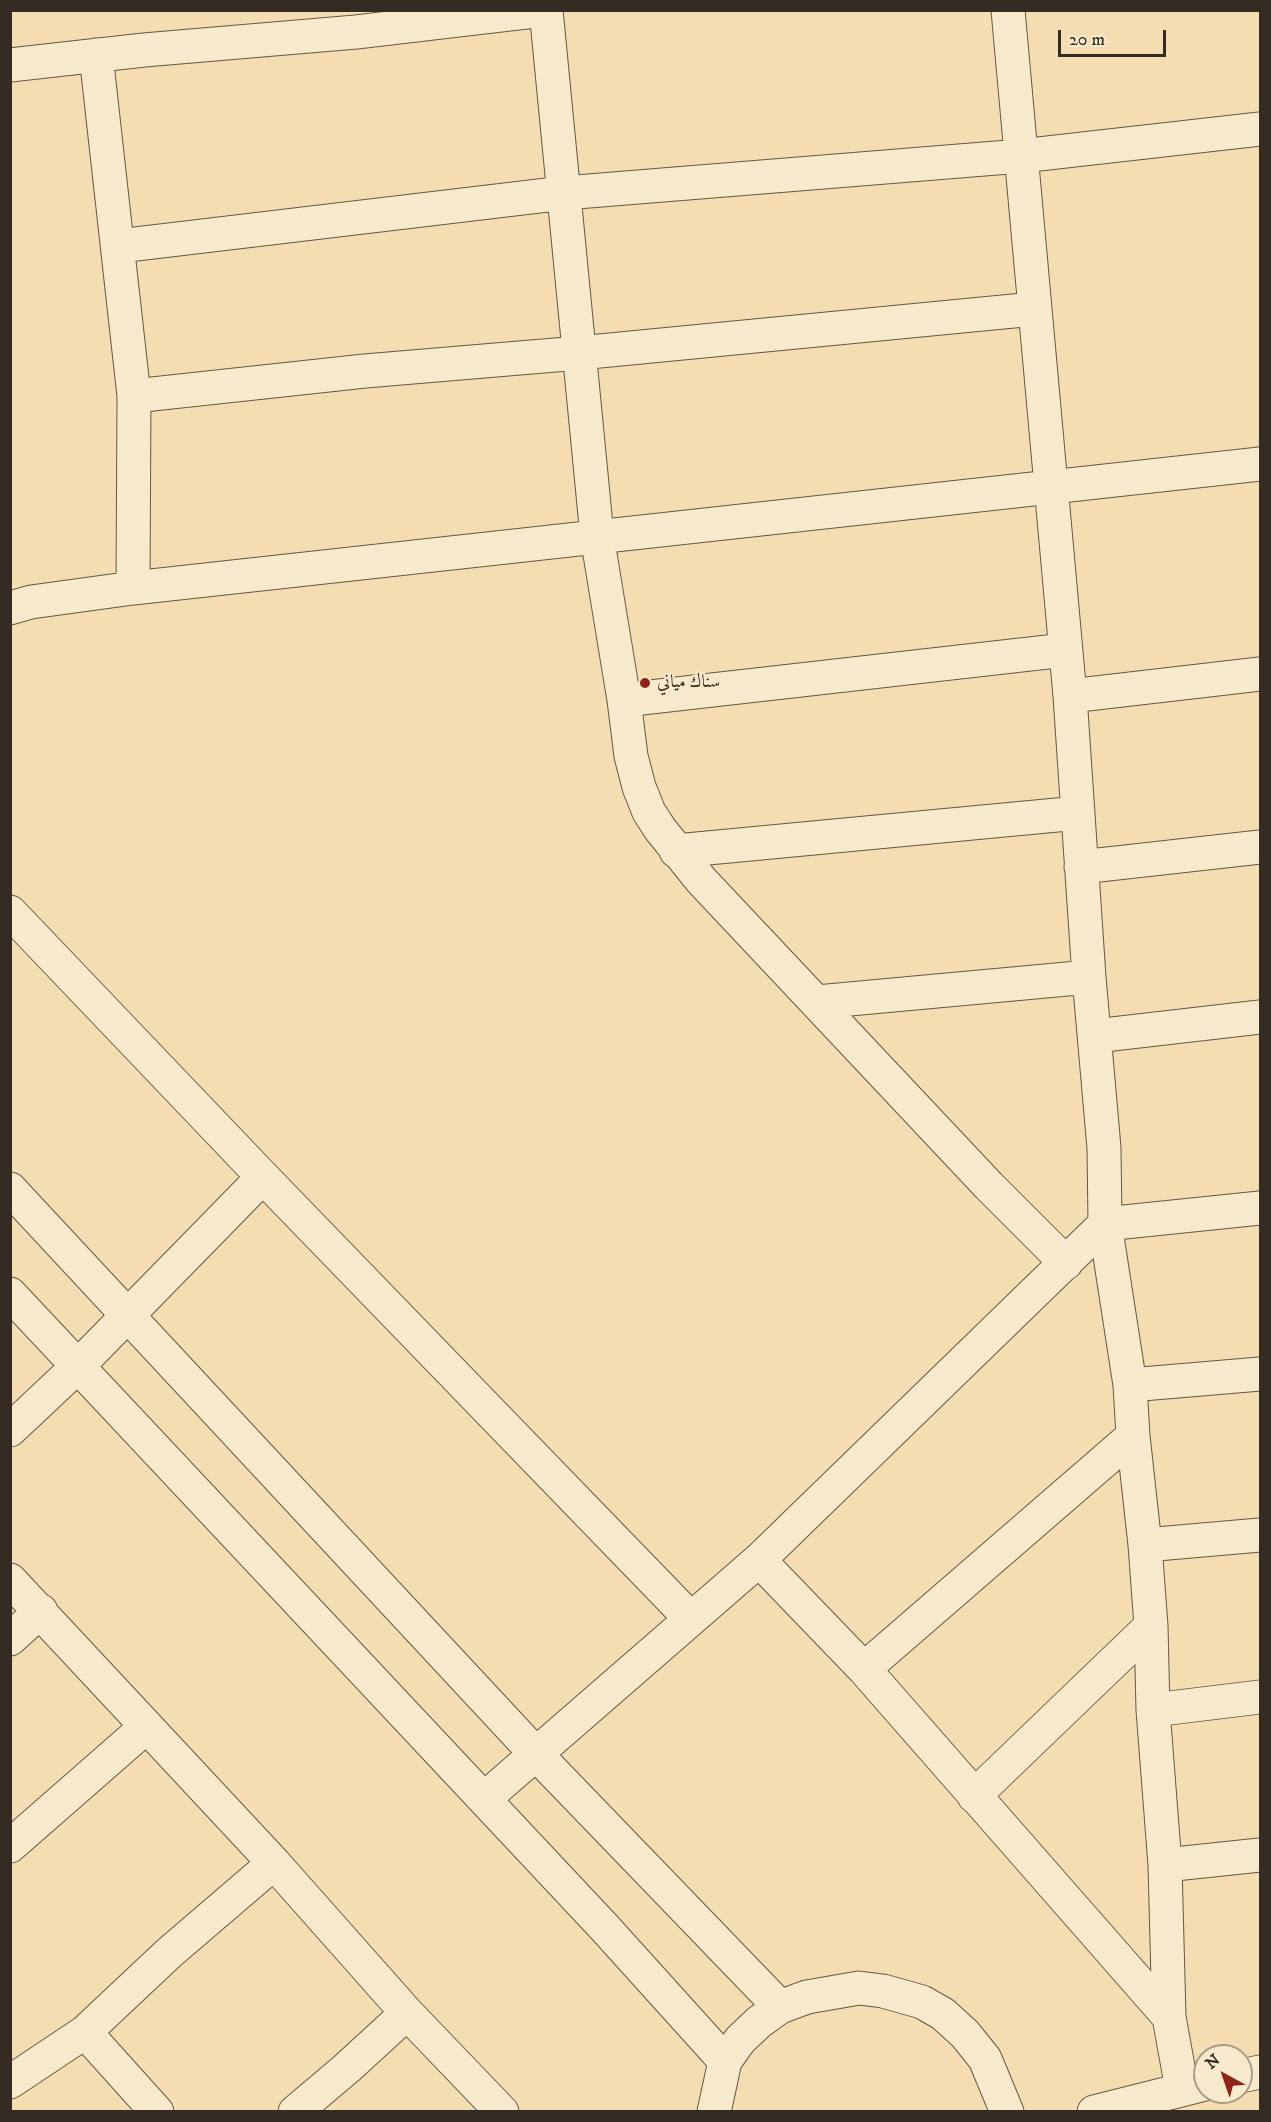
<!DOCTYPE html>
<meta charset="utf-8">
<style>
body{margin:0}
#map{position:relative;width:1271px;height:2122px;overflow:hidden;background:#f3ddb1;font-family:"IM FELL DW Pica",serif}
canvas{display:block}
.frame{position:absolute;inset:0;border:12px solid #342c22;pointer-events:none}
.north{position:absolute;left:1193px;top:2044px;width:60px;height:60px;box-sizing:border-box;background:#f7e9cc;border:2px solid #a99d88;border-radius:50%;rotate:320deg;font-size:16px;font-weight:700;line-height:24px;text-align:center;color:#342c22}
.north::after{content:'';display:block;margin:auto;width:21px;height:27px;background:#8f2418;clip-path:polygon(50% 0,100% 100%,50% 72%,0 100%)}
.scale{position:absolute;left:1058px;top:30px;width:108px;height:27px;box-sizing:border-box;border:3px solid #342c22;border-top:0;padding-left:8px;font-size:18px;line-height:21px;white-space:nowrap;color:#342c22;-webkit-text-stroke:4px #f7e9cc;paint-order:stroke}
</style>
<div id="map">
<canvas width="1271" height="2122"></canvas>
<div class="frame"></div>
<div class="north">N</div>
<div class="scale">20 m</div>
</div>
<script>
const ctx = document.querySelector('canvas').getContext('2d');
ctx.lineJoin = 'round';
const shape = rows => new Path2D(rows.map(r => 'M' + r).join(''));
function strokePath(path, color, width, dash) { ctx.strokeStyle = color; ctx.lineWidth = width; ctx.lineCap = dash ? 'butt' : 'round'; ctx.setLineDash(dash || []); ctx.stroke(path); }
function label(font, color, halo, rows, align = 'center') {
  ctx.font = font + ' "IM FELL DW Pica",Amiri,serif'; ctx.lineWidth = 4.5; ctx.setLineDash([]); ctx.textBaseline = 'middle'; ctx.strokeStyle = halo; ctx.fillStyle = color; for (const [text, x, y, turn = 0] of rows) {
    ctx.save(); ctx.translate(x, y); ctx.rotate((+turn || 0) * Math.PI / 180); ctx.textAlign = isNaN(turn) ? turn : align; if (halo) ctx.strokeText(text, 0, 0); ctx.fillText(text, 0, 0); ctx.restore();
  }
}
const minor = shape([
 [546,10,597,536,624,700,631,756,639,787,649,812,660,829,701,880,989,1186,1066,1263],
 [1008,10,1070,696,1089,977,1104,1148,1105,1224,1130,1385,1133,1436,1145,1545,1151,1626,1153,1710,1165,1865,1169,2017,1182,2089],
 [96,55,134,396,133,588],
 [10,65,144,50,356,32,543,10],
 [119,246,564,193,1021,156,1260,129],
 [134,396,365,371,579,353,1034,309],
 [10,608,31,602,133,588,1260,464],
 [1070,696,1260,674],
 [624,700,1065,650],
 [676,851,1078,813],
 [1081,867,1260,847],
 [10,912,263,1177,690,1618],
 [817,1002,1089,977],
 [1095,1036,1260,1017],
 [10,1189,535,1753,780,2007],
 [10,1294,604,1927,725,2061],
 [1130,1385,1260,1374],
 [10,1430,78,1366,263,1177],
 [1145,1545,1260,1535],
 [759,1560,864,1669,1169,2017],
 [10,1580,274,1863,407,2013,502,2112],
 [10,1639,41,1611],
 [864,1669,1133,1436],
 [1153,1710,1260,1697],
 [974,1796,1151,1626],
 [484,1799,759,1560,1105,1224,1260,1208],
 [10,1846,146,1727],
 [1165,1865,1260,1855],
 [85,2032,157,2112],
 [1241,2076,1260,2072],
 [10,2082,85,2032,169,1953,274,1863],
 [295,2112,347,2068,407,2013],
 [714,2112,725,2061,740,2040,759,2022,780,2007,807,1997,859,1988,883,1991,922,2002,943,2014,965,2034,985,2059,1007,2112],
 [1094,2112,1205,2084]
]);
strokePath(minor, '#645846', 35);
strokePath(minor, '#f7e9cc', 33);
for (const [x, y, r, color] of [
 [645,683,6,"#8f2418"]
]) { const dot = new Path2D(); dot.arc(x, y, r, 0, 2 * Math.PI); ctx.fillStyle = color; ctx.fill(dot); strokePath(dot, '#f7e9cc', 2); }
label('18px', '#342c22', '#f7e9cc', [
 ["سناك مياني",657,683]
], 'left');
</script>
